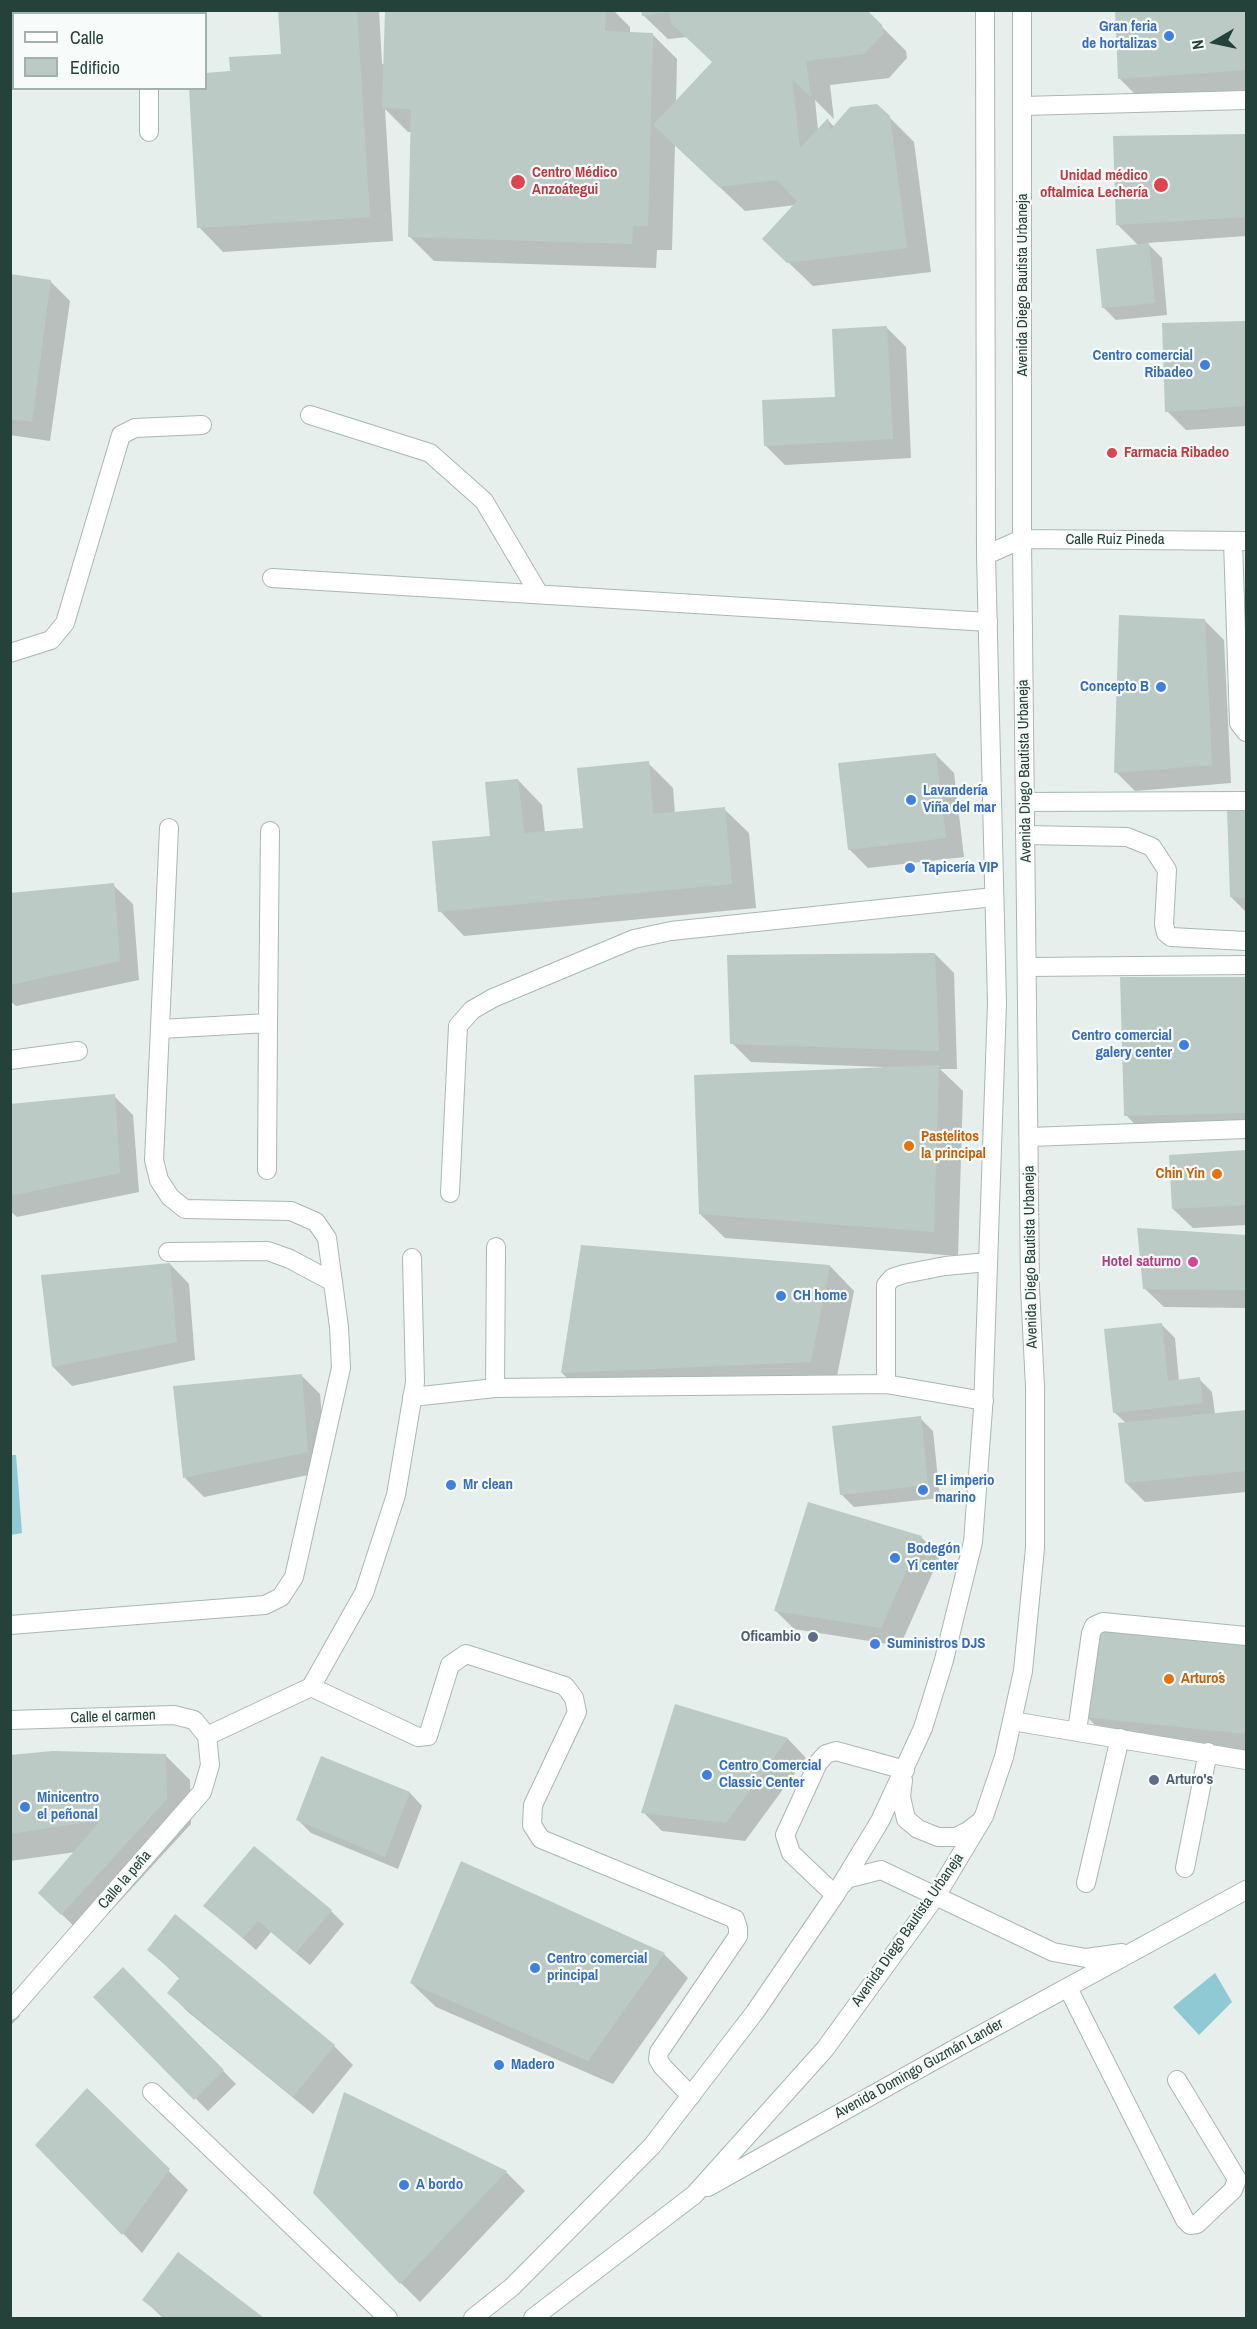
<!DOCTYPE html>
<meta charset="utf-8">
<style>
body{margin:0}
#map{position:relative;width:1257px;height:2329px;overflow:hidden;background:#e6efeb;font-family:"Archivo Narrow",sans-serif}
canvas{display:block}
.frame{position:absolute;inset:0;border:12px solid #24423a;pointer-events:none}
.legend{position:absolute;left:12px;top:12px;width:195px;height:78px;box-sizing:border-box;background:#f7fbf9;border:2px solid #a3b1ad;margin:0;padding:8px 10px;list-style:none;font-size:18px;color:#24423a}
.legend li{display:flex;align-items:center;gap:12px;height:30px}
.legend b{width:30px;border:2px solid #a3b1ad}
.north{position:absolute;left:1185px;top:12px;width:60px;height:60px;-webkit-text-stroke:4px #f7fbf9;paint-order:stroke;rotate:261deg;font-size:16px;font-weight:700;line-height:24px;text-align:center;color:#24423a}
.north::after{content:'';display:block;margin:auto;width:21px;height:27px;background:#24423a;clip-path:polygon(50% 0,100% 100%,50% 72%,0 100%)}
</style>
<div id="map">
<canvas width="1257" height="2329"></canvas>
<div class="frame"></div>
<ul class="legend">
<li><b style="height:8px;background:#fff"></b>Calle</li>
<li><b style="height:16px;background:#bbcac4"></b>Edificio</li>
</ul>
<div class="north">N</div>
</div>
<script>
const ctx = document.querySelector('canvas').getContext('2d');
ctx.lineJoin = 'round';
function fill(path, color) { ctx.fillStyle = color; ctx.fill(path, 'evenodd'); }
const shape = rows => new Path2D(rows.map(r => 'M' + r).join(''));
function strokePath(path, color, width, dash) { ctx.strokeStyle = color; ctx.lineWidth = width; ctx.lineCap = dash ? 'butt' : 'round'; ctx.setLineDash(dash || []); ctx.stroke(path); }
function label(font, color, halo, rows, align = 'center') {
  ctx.font = font + ' "Archivo Narrow",sans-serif'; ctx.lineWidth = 4.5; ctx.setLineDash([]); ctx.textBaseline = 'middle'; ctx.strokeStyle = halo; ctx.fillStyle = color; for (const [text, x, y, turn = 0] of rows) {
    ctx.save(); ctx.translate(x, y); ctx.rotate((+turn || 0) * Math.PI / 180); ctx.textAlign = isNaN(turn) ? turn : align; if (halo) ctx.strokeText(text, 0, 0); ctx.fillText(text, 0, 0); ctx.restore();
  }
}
fill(shape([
 [11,1455,16,1455,22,1533,11,1535],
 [1215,1973,1232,2002,1199,2035,1173,2007]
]), '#8ec9d4');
fill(shape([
 [279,10,379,10,382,64,385,64,386,10,613,10,630,27,630,34,653,35,677,59,676,102,713,62,687,37,668,39,643,15,643,10,865,10,906,51,907,58,889,78,830,85,834,119,815,100,818,130,828,120,834,127,889,117,914,142,931,272,813,286,764,239,796,205,745,211,675,145,672,250,657,250,656,268,434,261,409,236,412,132,408,132,385,109,393,241,223,252,199,227,206,74,231,72,282,56],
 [1117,10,1246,10,1246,90,1138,97,1119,78],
 [1246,136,1246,236,1147,243,1162,258,1167,315,1116,320,1103,307,1139,246,1118,225,1114,137],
 [10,276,51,282,70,301,50,441,10,435],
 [1246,323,1246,426,1186,430,1167,411,1163,324],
 [886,327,906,347,911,458,785,465,766,446,837,398],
 [1205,621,1224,640,1231,783,1135,791,1116,772],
 [935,754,954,773,964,857,868,868,849,849],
 [648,763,673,788,675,813,724,809,749,833,756,908,464,936,440,911,492,837,518,780,542,805,545,833,584,829],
 [1228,810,1246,811,1246,912,1231,897],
 [113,885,133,904,139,980,16,1006,10,1001,10,894],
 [935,954,954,973,957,1069,940,1069,963,1091,958,1256,725,1238,700,1214,883,1069,883,1067,751,1062,732,1043],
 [1122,978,1246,979,1246,1138,1150,1140,1126,1115],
 [114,1096,133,1115,139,1192,17,1217,10,1211,10,1106],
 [1246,1152,1246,1225,1193,1228,1173,1209,1170,1156],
 [1138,1229,1246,1236,1246,1308,1164,1307,1144,1288],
 [170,1264,189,1284,195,1360,72,1386,53,1367],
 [830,1266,854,1291,835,1386,587,1397,562,1373],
 [1162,1325,1175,1338,1179,1381,1199,1379,1212,1392,1215,1414,1246,1411,1246,1492,1145,1502,1126,1483,1126,1423,1114,1412],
 [301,1375,320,1394,327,1471,204,1497,185,1478],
 [920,1418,933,1431,940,1498,854,1507,841,1494],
 [921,1537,940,1556,900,1646,794,1629,775,1610],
 [1246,1643,1246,1755,1111,1741,1086,1716],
 [676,1706,788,1739,806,1758,745,1841,662,1831,643,1812],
 [165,1755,190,1780,191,1824,86,1938,40,1893,76,1852,10,1861,10,1756],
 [322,1758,410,1793,422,1806,398,1869,311,1833,298,1820],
 [206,1906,331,1911,344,1924,310,1965,271,1932,256,1950],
 [149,1950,334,2046,353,2065,313,2114,188,2012,169,1993,180,1979],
 [664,1954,688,1978,613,2084,436,2007,411,1983],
 [123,1969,236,2084,208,2111,95,1997],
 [10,1998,20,2016,10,2026],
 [87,2090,188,2190,142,2253,37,2145],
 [345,2094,506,2172,525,2191,420,2302,401,2283],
 [179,2255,261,2318,163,2318,144,2300]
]), '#0003');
fill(shape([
 [278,10,357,10,370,217,197,228,189,88,206,88,206,73,230,71,229,57,281,54],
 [385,10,606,10,605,31,653,33,648,226,633,226,632,244,408,237,411,109,382,108],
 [641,10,867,10,882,25,884,33,864,54,806,61,811,97,792,79,800,148,828,118,830,130,850,107,877,104,890,116,907,248,787,263,762,239,797,201,777,180,719,187,653,125,712,62,671,23,669,12,642,16],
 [1115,10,1246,10,1246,70,1118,79],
 [1246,134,1246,217,1116,225,1113,136],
 [1149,243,1155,303,1102,308,1096,249],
 [10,274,51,280,32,422,10,419],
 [1246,321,1246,406,1165,412,1162,323],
 [887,326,893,439,764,446,762,400,835,397,832,329],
 [1119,615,1205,619,1212,765,1114,773],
 [936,753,946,838,848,850,838,763],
 [649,761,653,814,725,807,732,884,438,912,432,841,490,836,485,782,518,779,524,833,583,828,577,768],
 [1227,808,1246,810,1246,898,1230,897],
 [114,883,120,961,10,985,10,893],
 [935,953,939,1051,730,1044,727,955],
 [1120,977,1246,977,1246,1113,1124,1116],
 [939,1065,934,1232,699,1214,694,1075],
 [115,1094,120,1173,10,1196,10,1104],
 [1246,1150,1246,1205,1172,1209,1169,1155],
 [1137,1228,1246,1235,1246,1290,1143,1289],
 [581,1245,830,1265,811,1362,561,1373],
 [170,1263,177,1342,52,1367,41,1275],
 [1162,1323,1168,1381,1200,1377,1203,1403,1113,1413,1104,1329],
 [302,1374,308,1452,183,1478,173,1386],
 [1246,1410,1246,1471,1125,1483,1118,1423],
 [921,1416,928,1485,840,1495,832,1426],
 [808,1502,922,1536,881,1628,774,1611],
 [1102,1627,1246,1642,1246,1734,1084,1717],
 [675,1704,788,1738,726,1823,641,1813],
 [53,1751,166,1754,167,1799,61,1915,38,1893,101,1820,10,1834,10,1755],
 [321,1756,410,1792,385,1857,296,1820],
 [254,1846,332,1910,296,1953,258,1921,243,1938,203,1906],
 [461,1861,665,1953,588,2061,410,1983],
 [175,1914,335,2045,293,2097,167,1993,180,1977,147,1950],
 [123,1967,224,2070,194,2100,93,1997],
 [87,2088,170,2169,122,2235,35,2145],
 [344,2092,507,2171,400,2284,313,2193],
 [178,2252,264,2318,166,2318,142,2300]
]), '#bbcac4');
const service = shape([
 [148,10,148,14],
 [149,88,149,132],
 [1023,106,1246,100],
 [310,415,430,453,484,501,539,594],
 [1233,541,1239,723,1246,732],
 [272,578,988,622],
 [10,653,51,640,65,623,121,435,135,428,202,425],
 [1025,802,1246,801],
 [1025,835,1127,837,1152,847,1167,870,1164,924,1166,933,1171,937,1246,941],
 [1028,967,1246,965],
 [268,1023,270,831],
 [161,1029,268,1023,267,1170],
 [10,1060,78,1051],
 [1029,1137,1246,1129],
 [450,1193,458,1026,472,1010,493,998,634,939,671,931,994,897],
 [496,1247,495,1388,886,1384],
 [168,1252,268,1251,290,1259,331,1281],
 [412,1397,495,1388],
 [984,1401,886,1384,886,1285,892,1278,904,1274,945,1266,988,1262],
 [10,1625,265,1605,281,1597,294,1577,341,1368,339,1327,327,1238,316,1222,291,1211,185,1209,170,1197,159,1180,154,1160,169,828],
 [311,1687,418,1737,428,1736,450,1665,466,1654,565,1686,574,1698,577,1712,533,1805,532,1825,541,1839,735,1919,738,1928,738,1936,659,2052,658,2059,662,2066,691,2096],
 [1012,1721,1246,1760],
 [1077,1731,1091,1633,1094,1626,1103,1622,1246,1636],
 [207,1736,311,1687,364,1593,396,1495,415,1382,412,1258],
 [1185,1868,1208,1752],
 [1086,1883,1120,1738],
 [835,1895,791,1853,785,1835,818,1763,826,1754,836,1751,905,1770],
 [1068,1988,1185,2220,1190,2225,1197,2224,1233,2190,1237,2179,1177,2080],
 [152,2092,388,2318]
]);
const minor = shape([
 [986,555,1022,539,1246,541],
 [10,1720,174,1715,194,1720,207,1736,210,1765,202,1792,10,2011],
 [903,1780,901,1797,906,1819,918,1829,938,1837,956,1837,968,1831,977,1824],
 [843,1884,846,1879,881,1870,1053,1952,1086,1958,1122,1953],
 [708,2187,960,2046,1246,1890],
 [473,2318,512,2287,652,2146,755,2012,835,1895,880,1821,923,1728,944,1660,973,1542,983,1409,997,1003,986,555,985,10],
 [533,2318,694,2195,825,2049,936,1896,984,1816,1004,1757,1023,1671,1035,1548,1035,1387,1030,1288,1022,539,1022,10]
]);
strokePath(service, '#a8b8b2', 20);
strokePath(minor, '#a8b8b2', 20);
strokePath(service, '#fff', 18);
strokePath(minor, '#fff', 18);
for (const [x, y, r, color] of [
 [1169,36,6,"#3f7fe0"],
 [518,182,8,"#e0444e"],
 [1161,185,8,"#e0444e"],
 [1205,365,6,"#3f7fe0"],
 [1112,453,6,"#e0444e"],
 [1161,687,6,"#3f7fe0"],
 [911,800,6,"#3f7fe0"],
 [910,868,6,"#3f7fe0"],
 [1184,1045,6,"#3f7fe0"],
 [909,1146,6,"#e8710a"],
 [1217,1174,6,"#e8710a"],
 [1193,1262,6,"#d1479c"],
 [781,1296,6,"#3f7fe0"],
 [451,1485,6,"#3f7fe0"],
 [923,1490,6,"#3f7fe0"],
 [895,1558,6,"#3f7fe0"],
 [813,1637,6,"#5c6f8a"],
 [875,1644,6,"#3f7fe0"],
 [1169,1679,6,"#e8710a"],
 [707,1775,6,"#3f7fe0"],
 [1154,1780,6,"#5c6f8a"],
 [25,1807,6,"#3f7fe0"],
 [535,1968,6,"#3f7fe0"],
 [499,2065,6,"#3f7fe0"],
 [404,2185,6,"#3f7fe0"]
]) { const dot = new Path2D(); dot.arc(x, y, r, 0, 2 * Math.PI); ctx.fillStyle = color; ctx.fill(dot); strokePath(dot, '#f7fbf9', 2); }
label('bold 15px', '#366cbe', '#f7fbf9', [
 ["Gran feria",1157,27,"right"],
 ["de hortalizas",1157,44,"right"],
 ["Centro comercial",1193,356,"right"],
 ["Ribadeo",1193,373,"right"],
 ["Concepto B",1149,687,"right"],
 ["Lavandería",923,791],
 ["Viña del mar",923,808],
 ["Tapicería VIP",922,868],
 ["Centro comercial",1172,1036,"right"],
 ["galery center",1172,1053,"right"],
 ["CH home",793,1296],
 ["El imperio",935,1481],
 ["marino",935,1498],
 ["Mr clean",463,1485],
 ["Bodegón",907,1549],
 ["Yi center",907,1566],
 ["Suministros DJS",887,1644],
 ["Centro Comercial",719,1766],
 ["Classic Center",719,1783],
 ["Minicentro",37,1798],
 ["el peñonal",37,1815],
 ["Centro comercial",547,1959],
 ["principal",547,1976],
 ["Madero",511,2065],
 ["A bordo",416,2185]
], 'left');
label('bold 15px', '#be3a42', '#f7fbf9', [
 ["Centro Médico",532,173],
 ["Anzoátegui",532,190],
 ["Unidad médico",1148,176,"right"],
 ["oftalmica Lechería",1148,193,"right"],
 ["Farmacia Ribadeo",1124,453]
], 'left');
label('15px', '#24423a', '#f7fbf9', [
 ["Avenida Diego Bautista Urbaneja",1023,285,-90],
 ["Calle Ruiz Pineda",1115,540],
 ["Avenida Diego Bautista Urbaneja",1025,771,-91],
 ["Avenida Diego Bautista Urbaneja",1031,1257,-91],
 ["Calle el carmen",113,1717,-2],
 ["Calle la peña",125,1880,-49],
 ["Avenida Diego Bautista Urbaneja",908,1930,-55],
 ["Avenida Domingo Guzmán Lander",919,2069,-29]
]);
label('bold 15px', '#c56008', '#f7fbf9', [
 ["Pastelitos",921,1137],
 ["la principal",921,1154],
 ["Chin Yin",1205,1174,"right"],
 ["Arturo´s",1181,1679]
], 'left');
label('bold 15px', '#b23c85', '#f7fbf9', [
 ["Hotel saturno",1181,1262]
], 'right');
label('bold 15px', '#4e5e75', '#f7fbf9', [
 ["Oficambio",801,1637],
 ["Arturo's",1166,1780,"left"]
], 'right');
</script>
